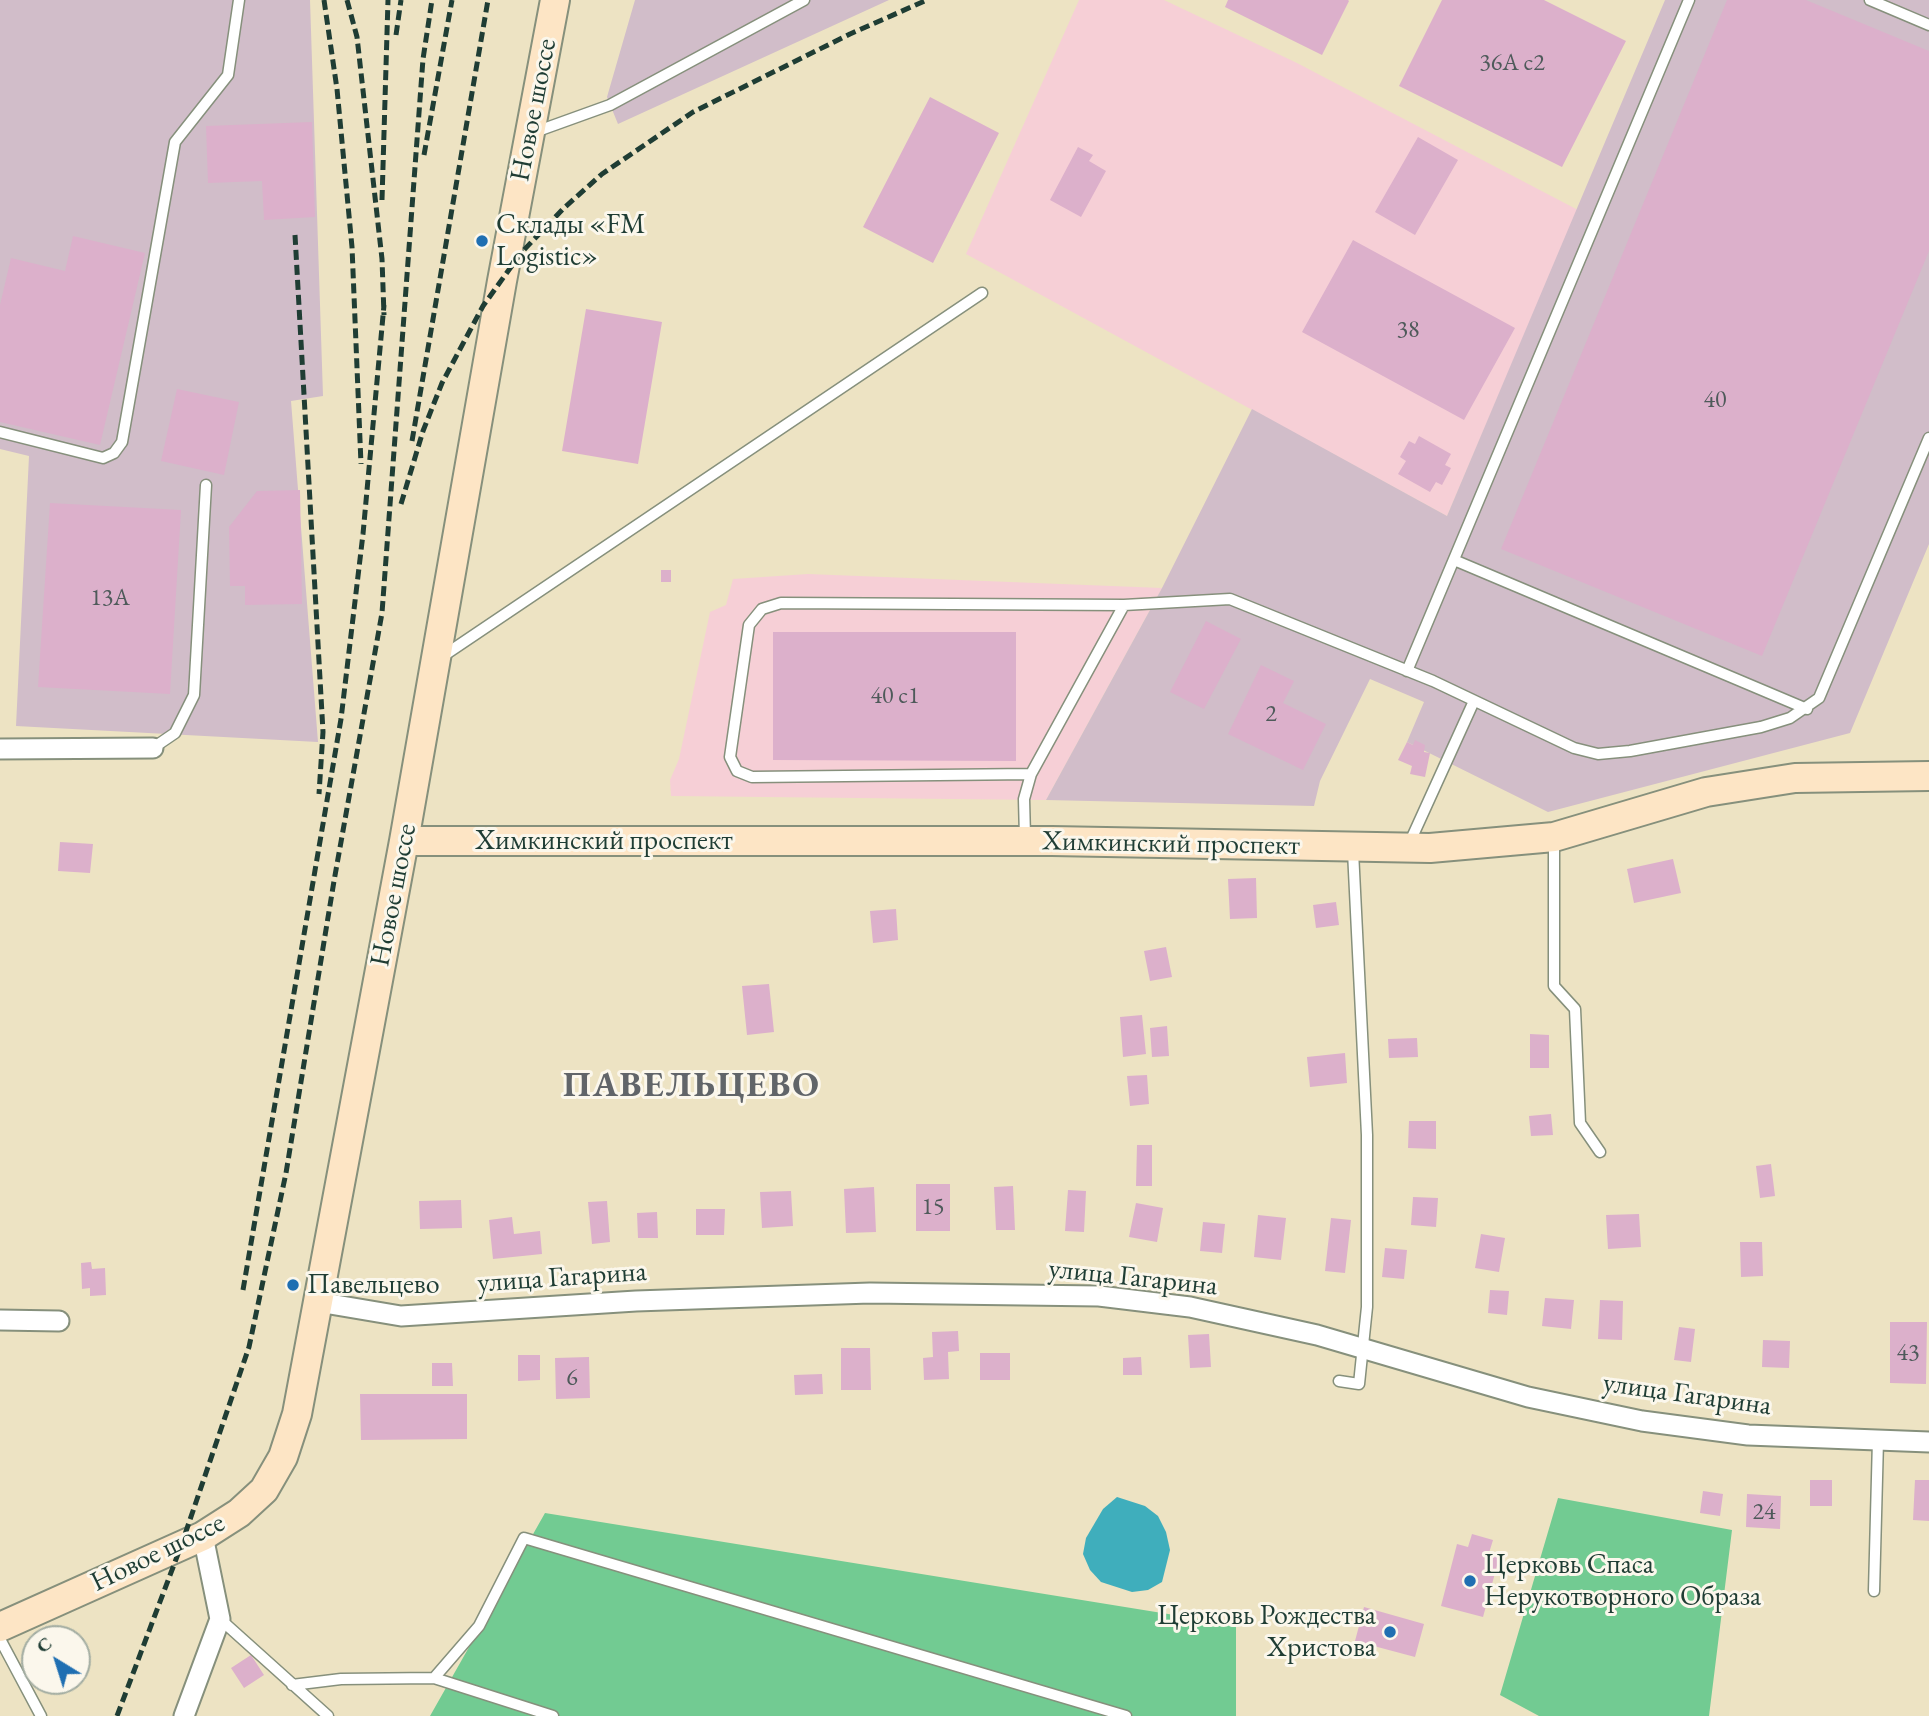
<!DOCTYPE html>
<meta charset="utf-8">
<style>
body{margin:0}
#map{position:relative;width:1929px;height:1716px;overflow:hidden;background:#ede3c3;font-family:"EB Garamond",serif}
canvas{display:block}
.north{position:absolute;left:21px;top:1625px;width:70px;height:70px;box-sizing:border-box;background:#fbf7ec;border:2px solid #a3ada2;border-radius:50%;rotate:322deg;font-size:19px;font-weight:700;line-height:28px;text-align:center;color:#1f3d34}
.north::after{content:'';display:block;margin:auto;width:24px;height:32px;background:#1f6fb2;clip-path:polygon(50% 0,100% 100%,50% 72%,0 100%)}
</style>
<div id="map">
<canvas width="1929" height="1716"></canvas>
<div class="north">С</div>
</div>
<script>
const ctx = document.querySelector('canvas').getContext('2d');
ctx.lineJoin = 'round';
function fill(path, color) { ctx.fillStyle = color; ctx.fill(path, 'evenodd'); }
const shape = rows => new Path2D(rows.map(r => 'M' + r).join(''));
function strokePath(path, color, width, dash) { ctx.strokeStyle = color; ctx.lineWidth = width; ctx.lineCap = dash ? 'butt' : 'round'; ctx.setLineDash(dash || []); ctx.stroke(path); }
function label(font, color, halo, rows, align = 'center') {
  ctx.font = font + ' "EB Garamond",serif'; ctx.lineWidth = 6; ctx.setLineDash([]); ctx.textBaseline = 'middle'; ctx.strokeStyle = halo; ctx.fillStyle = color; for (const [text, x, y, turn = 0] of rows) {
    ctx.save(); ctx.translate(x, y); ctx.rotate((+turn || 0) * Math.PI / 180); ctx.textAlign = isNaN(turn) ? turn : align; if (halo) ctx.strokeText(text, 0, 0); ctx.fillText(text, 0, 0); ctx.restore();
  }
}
fill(shape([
 [1079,0,1164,0,1297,63,1578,210,1447,516,966,254],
 [808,574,1162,588,1046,800,671,796,670,780,679,759,710,612,726,605,733,579]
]), '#f6cfd6');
fill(shape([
 [0,0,310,0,323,396,291,401,318,742,16,726,29,456,0,449],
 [635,0,889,0,618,124,607,97],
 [1665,0,1929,0,1929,544,1850,733,1548,812,1407,742,1424,702,1370,679,1320,781,1314,806,1046,800,1162,588,1252,409,1447,516]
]), '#d1bdc9');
fill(shape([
 [1558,1498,1732,1530,1709,1716,1539,1716,1500,1695],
 [545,1513,1236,1625,1236,1716,430,1716]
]), '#72cb92');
fill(shape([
 [1117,1497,1145,1506,1158,1516,1166,1532,1170,1550,1162,1582,1148,1590,1132,1592,1101,1582,1090,1570,1083,1554,1086,1538,1103,1509]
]), '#3faebc');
fill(shape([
 [1228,0,1348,0,1349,1,1322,55,1225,7],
 [1442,0,1544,0,1626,41,1562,167,1399,86],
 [1727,0,1806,0,1929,51,1929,251,1762,656,1501,549],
 [930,97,999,133,933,263,863,227],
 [312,122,315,217,264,220,262,181,208,183,206,126],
 [1418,137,1458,160,1415,235,1375,212],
 [1078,147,1093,155,1089,161,1106,171,1081,217,1050,200],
 [73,236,145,253,100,445,0,422,0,305,11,258,65,271],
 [1353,240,1515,328,1464,420,1302,332],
 [586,309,662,322,638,464,562,451],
 [177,389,239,402,224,475,161,461],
 [1419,436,1451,454,1445,465,1451,468,1442,485,1436,482,1430,492,1398,474,1406,461,1400,457,1409,441,1415,444],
 [300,490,302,604,245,605,245,586,230,586,229,527,257,491],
 [50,503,181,510,170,694,38,687],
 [661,570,671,570,671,582,661,582],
 [1206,621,1241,639,1204,709,1170,692],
 [773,632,1016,632,1016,761,773,760],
 [1261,665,1294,681,1283,703,1326,724,1303,770,1228,734],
 [1415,740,1425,745,1424,752,1430,753,1425,777,1410,774,1412,766,1398,760,1407,742,1413,745],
 [60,842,93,844,90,873,58,871],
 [1673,859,1681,893,1634,903,1627,869],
 [1256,878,1257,918,1230,919,1228,879],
 [1336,902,1339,925,1316,928,1313,905],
 [896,909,898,940,873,943,870,911],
 [1166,947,1172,977,1150,981,1144,951],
 [769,984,774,1032,747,1035,742,986],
 [1142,1015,1146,1054,1123,1057,1120,1017],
 [1167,1026,1169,1056,1152,1057,1150,1028],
 [1530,1034,1549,1035,1549,1068,1530,1068],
 [1417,1038,1418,1057,1389,1058,1388,1039],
 [1345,1053,1347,1083,1310,1087,1307,1057],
 [1147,1075,1149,1104,1130,1106,1127,1076],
 [1551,1114,1553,1135,1531,1136,1529,1116],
 [1409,1121,1436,1121,1436,1149,1408,1148],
 [1137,1145,1152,1145,1152,1186,1136,1186],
 [1771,1164,1775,1196,1760,1198,1756,1166],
 [916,1184,950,1184,950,1231,916,1231],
 [1013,1186,1015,1230,996,1230,994,1187],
 [874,1187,876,1232,846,1233,844,1189],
 [1068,1190,1086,1191,1084,1232,1065,1231],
 [791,1191,793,1226,762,1228,760,1192],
 [1413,1197,1438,1198,1436,1227,1411,1225],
 [461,1200,462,1228,420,1229,419,1201],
 [607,1201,610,1242,592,1244,588,1202],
 [1136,1203,1163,1208,1157,1242,1129,1237],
 [696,1209,725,1209,724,1235,696,1235],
 [657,1212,658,1238,638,1238,637,1213],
 [1639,1214,1641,1247,1608,1249,1606,1215],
 [1258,1215,1286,1218,1281,1260,1254,1257],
 [512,1217,514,1234,540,1231,542,1254,493,1259,489,1220],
 [1331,1218,1351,1220,1345,1273,1325,1271],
 [1203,1222,1225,1224,1222,1253,1200,1251],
 [1481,1234,1505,1238,1499,1272,1475,1268],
 [1740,1242,1762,1242,1763,1276,1741,1277],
 [1385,1248,1407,1250,1404,1279,1382,1277],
 [91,1262,92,1269,105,1268,106,1295,90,1296,90,1288,82,1289,81,1263],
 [1490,1290,1509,1291,1507,1315,1488,1313],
 [1545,1298,1574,1300,1571,1329,1542,1326],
 [1600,1300,1623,1301,1622,1340,1598,1339],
 [1890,1322,1927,1322,1926,1384,1890,1383],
 [1679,1327,1695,1329,1691,1362,1674,1360],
 [958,1331,959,1351,948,1352,949,1379,924,1380,923,1358,933,1357,932,1332],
 [1209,1334,1211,1367,1190,1368,1188,1335],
 [1763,1340,1790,1341,1789,1368,1762,1367],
 [841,1348,870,1348,871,1390,841,1390],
 [980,1353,1010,1353,1010,1380,980,1380],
 [518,1355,540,1355,540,1380,518,1381],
 [589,1357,590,1398,556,1399,555,1358],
 [1141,1357,1142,1375,1123,1375,1123,1358],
 [432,1363,452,1363,453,1386,432,1386],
 [822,1374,823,1394,795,1395,794,1375],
 [360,1394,467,1394,467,1439,361,1440],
 [1810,1480,1832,1480,1832,1506,1810,1506],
 [1915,1480,1929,1480,1929,1521,1913,1520],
 [1703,1491,1723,1494,1720,1516,1700,1513],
 [1747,1494,1781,1496,1780,1529,1746,1527],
 [1472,1534,1493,1540,1489,1553,1500,1555,1483,1617,1441,1606,1457,1544,1468,1547],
 [1364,1607,1424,1624,1415,1657,1355,1641],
 [251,1655,264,1675,244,1688,231,1668]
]), '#dcb0cb');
const lane = shape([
 [1870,0,1929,25],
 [535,132,610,105,804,0],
 [0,432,103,458,114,453,122,442,175,142,228,75,239,0],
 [1454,560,1807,709],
 [443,656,982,293],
 [1407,671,1689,0],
 [153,748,175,733,194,695,206,485],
 [1031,774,1124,605],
 [1025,837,1024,799,1031,774,752,777,737,771,730,757,749,625,762,609,781,603,1124,605,1230,599,1433,681,1574,748,1598,754,1630,751,1761,727,1790,718,1819,698,1929,438],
 [1554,838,1554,986,1575,1009,1580,1123,1600,1152],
 [1409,844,1474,701],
 [1339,1381,1359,1384,1367,1307,1367,1135,1353,851],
 [1874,1591,1878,1440],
 [220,1619,328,1716],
 [0,1639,41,1716],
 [434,1678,479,1626,524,1538,1126,1716],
 [292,1685,341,1679,434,1678,553,1716]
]);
const street = shape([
 [0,749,153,748],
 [318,1302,401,1316,636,1301,870,1293,1099,1296,1190,1307,1317,1335,1528,1397,1642,1421,1748,1435,1929,1442],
 [0,1320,59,1321],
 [184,1716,220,1619,203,1536]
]);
const secondary = shape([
 [404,841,1052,841,1430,848,1554,837,1706,792,1795,778,1929,776],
 [0,1627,203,1536,239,1513,264,1490,283,1457,297,1414,404,841,502,281,555,0]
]);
strokePath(lane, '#86907c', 13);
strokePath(street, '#86907c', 23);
strokePath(secondary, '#86907c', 32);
strokePath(lane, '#fff', 10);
strokePath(street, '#fff', 19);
strokePath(secondary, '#fde5c5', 28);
strokePath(shape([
 [324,0,337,89,352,247,361,464],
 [347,0,357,37,382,259,384,315],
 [396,35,401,0],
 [424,155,452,0],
 [382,200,388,0],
 [295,235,323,732,319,794],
 [412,441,488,0],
 [401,504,423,431,442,383,483,306,521,253,564,208,602,174,693,112,850,34,927,0],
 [243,1290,341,719,363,534,384,305],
 [117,1716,181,1546,249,1347,286,1173,334,881,382,613,423,59,432,0]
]), '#1f3d34', 5, [10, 5]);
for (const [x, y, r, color] of [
 [482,241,7,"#1f6fb2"],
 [293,1285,7,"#1f6fb2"],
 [1470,1581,7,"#1f6fb2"],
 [1390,1632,7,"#1f6fb2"]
]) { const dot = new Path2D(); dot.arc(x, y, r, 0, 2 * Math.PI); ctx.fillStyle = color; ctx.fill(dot); strokePath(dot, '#fbf7ec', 2.5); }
label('24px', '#4e5a5a', null, [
 ["36А с2",1512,63],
 ["38",1408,330],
 ["40",1715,400],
 ["13А",110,598],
 ["40 с1",895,696],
 ["2",1271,714],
 ["15",933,1207],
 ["43",1908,1353],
 ["6",572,1378],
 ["24",1764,1512]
]);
label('28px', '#1f3d34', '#fbf7ec', [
 ["Новое шоссе",534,110,-79],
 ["Химкинский проспект",604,841],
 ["Химкинский проспект",1171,844,1],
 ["Новое шоссе",394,895,-79],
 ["улица Гагарина",562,1278,-4],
 ["улица Гагарина",1133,1278,6],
 ["улица Гагарина",1687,1395,8],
 ["Новое шоссе",158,1553,-26]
]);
label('28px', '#1f3d34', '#fbf7ec', [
 ["Склады «FM",496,225],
 ["Logistic»",496,257],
 ["Павельцево",307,1285],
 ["Церковь Спаса",1484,1565],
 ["Нерукотворного Образа",1484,1597],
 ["Церковь Рождества",1376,1616,"right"],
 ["Христова",1376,1648,"right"]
], 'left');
ctx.letterSpacing = '2px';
label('bold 35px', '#616569', '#fbf7ec', [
 ["ПАВЕЛЬЦЕВО",692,1086]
]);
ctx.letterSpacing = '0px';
</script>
